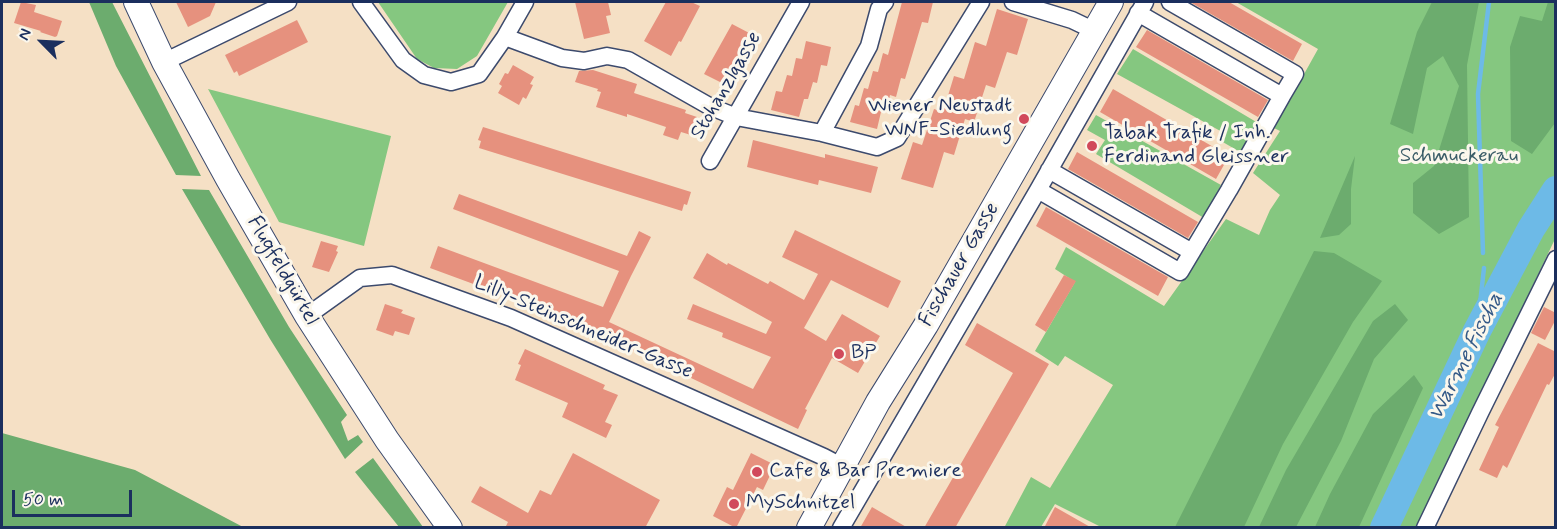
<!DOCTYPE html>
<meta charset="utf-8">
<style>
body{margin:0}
#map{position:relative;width:1557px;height:529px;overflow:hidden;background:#f5e0c5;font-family:Mynerve,sans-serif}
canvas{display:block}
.frame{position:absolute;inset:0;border:3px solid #1b2f5e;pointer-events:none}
.north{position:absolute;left:12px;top:12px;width:60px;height:60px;-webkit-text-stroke:4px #fbf7ec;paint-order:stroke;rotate:294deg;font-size:16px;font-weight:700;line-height:24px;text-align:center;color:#1b2f5e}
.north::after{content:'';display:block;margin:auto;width:21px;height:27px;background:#1b2f5e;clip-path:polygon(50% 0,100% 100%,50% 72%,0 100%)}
.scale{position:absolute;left:12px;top:490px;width:120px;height:27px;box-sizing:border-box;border:3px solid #1b2f5e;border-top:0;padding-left:8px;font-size:18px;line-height:21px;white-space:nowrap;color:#1b2f5e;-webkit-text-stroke:4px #fbf7ec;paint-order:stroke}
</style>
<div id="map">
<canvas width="1557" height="529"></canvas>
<div class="frame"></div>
<div class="north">N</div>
<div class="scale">50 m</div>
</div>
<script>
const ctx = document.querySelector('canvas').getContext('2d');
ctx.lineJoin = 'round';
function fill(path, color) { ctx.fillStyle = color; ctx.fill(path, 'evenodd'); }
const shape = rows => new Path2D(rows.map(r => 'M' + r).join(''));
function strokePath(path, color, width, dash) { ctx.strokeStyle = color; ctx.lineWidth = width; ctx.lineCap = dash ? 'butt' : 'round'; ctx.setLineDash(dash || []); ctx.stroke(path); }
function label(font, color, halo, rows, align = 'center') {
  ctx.font = font + ' Mynerve,sans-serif'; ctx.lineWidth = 6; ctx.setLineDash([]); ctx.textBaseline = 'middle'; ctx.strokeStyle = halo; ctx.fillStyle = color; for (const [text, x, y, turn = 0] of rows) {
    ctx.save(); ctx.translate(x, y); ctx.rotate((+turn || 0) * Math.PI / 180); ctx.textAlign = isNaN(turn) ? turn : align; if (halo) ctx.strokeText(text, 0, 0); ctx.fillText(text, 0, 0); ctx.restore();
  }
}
fill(shape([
 [378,2,508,2,477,56,457,69,434,68,417,59],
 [1236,2,1555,2,1555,183,1497,275,1377,527,1101,527,1055,504,1041,527,1015,527,1012,526,1011,527,1004,528,1031,477,1050,488,1113,385,1065,356,1058,366,1035,351,1075,282,1055,269,1066,247,1164,306,1226,219,1259,235,1270,210,1280,195,1253,173,1280,131,1274,128,1318,49],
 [1133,49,1258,123,1240,152,1221,141,1224,133,1117,74],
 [208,89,391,136,364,246,279,222],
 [1096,115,1221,185,1204,218,1096,154,1105,140,1087,130],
 [1555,206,1555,239,1417,527,1397,528,1530,246]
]), '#85c780');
fill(shape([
 [89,2,112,2,201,176,176,175,116,66],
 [1432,2,1479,2,1467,65,1469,217,1439,234,1413,213,1413,183,1434,166,1459,86,1443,56,1427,68,1413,134,1390,124,1417,32],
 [1548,2,1555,2,1555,123,1532,154,1511,141,1510,47,1520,16,1542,21],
 [1355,156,1351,189,1351,224,1339,235,1320,238],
 [1555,183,1555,206,1530,246,1397,527,1377,527,1497,275],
 [182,189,209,190,289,327,347,415,341,422,348,441,358,435,363,442,345,459,270,339],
 [1314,251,1334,253,1382,281,1353,322,1283,444,1244,527,1175,527],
 [1395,304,1408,320,1374,359,1341,441,1296,527,1259,527,1286,470,1373,321],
 [1414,375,1423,388,1359,527,1315,527,1330,494,1373,414],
 [2,433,135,470,243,527,2,527],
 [373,458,423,527,399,527,355,472]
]), '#6cac6e');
strokePath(shape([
 [1483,253,1478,94,1489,2],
 [1477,331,1484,268]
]), '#6dbae7', 4.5);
strokePath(shape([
 [1384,528,1477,331,1531,229,1556,190]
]), '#6dbae7', 28);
fill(shape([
 [21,2,36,5,34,12,62,21,57,36,55,37,40,32,41,31,14,23],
 [176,2,216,2,210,16,188,27],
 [575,2,608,2,611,15,606,16,610,33,584,39],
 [666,2,691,2,700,6,681,42,679,41,671,56,644,41],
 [902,2,933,2,928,23,922,22,905,79,901,78,896,97,890,95,886,113,881,112,877,129,850,122,855,105,859,106,864,88,868,89,873,71,878,72,883,53,888,55],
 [1190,2,1229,2,1302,44,1293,61],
 [997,9,1028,19,1017,55,1007,52,995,88,986,85,974,122,965,119,954,155,944,152,933,188,901,179,913,142,922,145,934,109,943,112,954,76,964,79,975,42,986,46],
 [297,20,308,42,239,76,237,71,234,73,225,55],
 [732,24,753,35,726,85,704,74],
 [1147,30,1268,100,1258,117,1136,47],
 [806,41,831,47,827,66,821,65,817,83,813,82,808,99,804,99,799,117,771,110,776,91,782,92,787,75,792,76,796,58,802,59],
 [513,65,534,77,530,84,533,85,526,99,523,97,519,105,498,93,502,86,499,84,505,73,508,74],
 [593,70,637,84,634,93,686,110,685,113,697,117,691,135,681,132,678,140,663,135,666,127,627,114,627,117,596,107,601,92,597,91,598,89,575,82,579,71],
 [1113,89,1229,156,1216,179,1100,112],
 [483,127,691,192,687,205,684,204,682,211,479,148,481,141,478,140],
 [753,140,825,158,825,154,878,167,871,193,819,180,818,185,747,167],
 [1077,152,1198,222,1188,238,1068,169],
 [459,194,627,256,639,231,651,237,631,276,609,322,753,389,771,357,722,337,723,333,687,319,693,304,766,334,772,322,693,278,707,253,727,265,728,263,768,284,770,281,804,300,818,274,782,257,795,230,901,281,888,308,831,280,804,328,826,341,842,314,880,336,858,373,832,358,805,409,807,410,798,429,603,336,601,341,590,336,593,328,430,268,438,246,603,307,619,271,453,209],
 [1046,207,1168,277,1158,296,1036,226],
 [321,241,338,246,336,251,338,252,329,272,312,267],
 [1064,275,1076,281,1046,332,1035,325],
 [385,304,403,310,401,313,415,318,409,335,395,331,393,336,376,330],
 [1544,307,1556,313,1556,319,1545,340,1531,333],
 [977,323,1049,364,955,528,924,528,1013,373,965,345],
 [1538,343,1556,352,1556,372,1549,385,1547,384,1507,468,1503,465,1497,478,1479,470,1499,427,1495,425],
 [525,349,605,385,603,389,618,395,605,422,612,425,606,438,562,417,568,403,515,380,521,365,518,364],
 [573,453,660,500,645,528,505,528,508,522,471,502,480,486,528,513,540,490,551,495],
 [751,453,775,465,763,490,757,487,736,528,713,516,727,487,733,490],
 [872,507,908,528,860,528],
 [1055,507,1092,528,1044,528]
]), '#e6917e');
const street = shape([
 [361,2,403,60,424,75,451,82,479,74,505,37,562,58,584,61,607,56,628,60,709,106,736,117,822,133,877,147,897,138,981,2],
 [1013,2,1072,20,1095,31],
 [1138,13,1282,96,1295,74,1170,2],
 [505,37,525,2],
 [164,62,288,2],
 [822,133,869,46,879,9,885,2],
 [710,161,801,2],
 [1049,170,1192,252],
 [1038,190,1180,272,1229,190,1282,96],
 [307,316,360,278,392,275,511,318,824,457,843,467],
 [841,528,1038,190,1145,2],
 [1425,528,1480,413,1556,259]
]);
const secondary = shape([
 [136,2,164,62,228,179,307,316,387,440,450,528],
 [809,528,878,402,926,325,1111,2]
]);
strokePath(street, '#3c4a6d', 19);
strokePath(secondary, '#3c4a6d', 26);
strokePath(street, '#fff', 16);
strokePath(secondary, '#fff', 24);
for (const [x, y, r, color] of [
 [1024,119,6,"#d1495b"],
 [1092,146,6,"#d1495b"],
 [839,354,6,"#d1495b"],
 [757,472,6,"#d1495b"],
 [734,504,6,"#d1495b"]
]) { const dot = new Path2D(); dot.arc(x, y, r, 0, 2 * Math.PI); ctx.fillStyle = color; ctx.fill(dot); strokePath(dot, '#fbf7ec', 2); }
label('21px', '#1b2f5e', '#fbf7ec', [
 ["Stohanzlgasse",727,86,-60],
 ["Fischauer Gasse",960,265,-60],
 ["Flugfeldgürtel",282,271,60],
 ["Lilly-Steinschneider-Gasse",583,328,23]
]);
label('21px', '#1b2f5e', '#fbf7ec', [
 ["Wiener Neustadt",1012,107,"right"],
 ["WNF-Siedlung",1012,131,"right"],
 ["Tabak Trafik / Inh.",1104,134],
 ["Ferdinand Gleissner",1104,158],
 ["BP",851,354],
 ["Cafe & Bar Premiere",769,472],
 ["MySchnitzel",746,504]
], 'left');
label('21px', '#3b5d68', '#fbf7ec', [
 ["Schmuckerau",1459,157]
]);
label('italic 22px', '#345987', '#fbf7ec', [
 ["Warme Fischa",1467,357,-63]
]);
</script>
